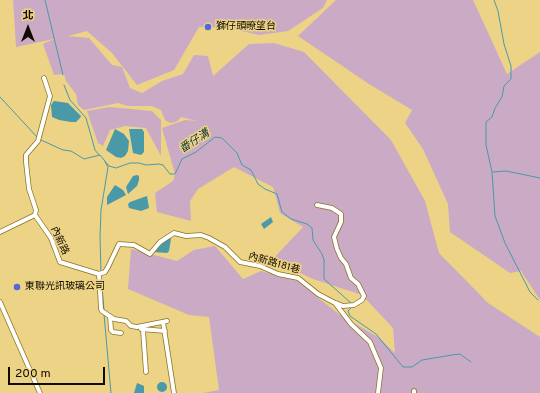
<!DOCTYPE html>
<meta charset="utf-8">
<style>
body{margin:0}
#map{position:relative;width:540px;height:393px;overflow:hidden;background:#edd385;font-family:Overpass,"Noto Sans TC",sans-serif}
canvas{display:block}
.north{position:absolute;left:8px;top:8px;width:40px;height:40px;-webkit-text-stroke:3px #edd385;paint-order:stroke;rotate:0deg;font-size:11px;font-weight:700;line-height:16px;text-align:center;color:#120b00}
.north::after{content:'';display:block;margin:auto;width:14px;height:18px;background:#120b00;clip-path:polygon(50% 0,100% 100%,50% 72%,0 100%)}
.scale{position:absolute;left:8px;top:367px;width:97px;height:18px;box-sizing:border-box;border:2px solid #120b00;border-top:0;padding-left:5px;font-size:12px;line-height:14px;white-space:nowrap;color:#120b00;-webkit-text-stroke:3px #edd385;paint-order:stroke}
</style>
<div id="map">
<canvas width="540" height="393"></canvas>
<div class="north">北</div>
<div class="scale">200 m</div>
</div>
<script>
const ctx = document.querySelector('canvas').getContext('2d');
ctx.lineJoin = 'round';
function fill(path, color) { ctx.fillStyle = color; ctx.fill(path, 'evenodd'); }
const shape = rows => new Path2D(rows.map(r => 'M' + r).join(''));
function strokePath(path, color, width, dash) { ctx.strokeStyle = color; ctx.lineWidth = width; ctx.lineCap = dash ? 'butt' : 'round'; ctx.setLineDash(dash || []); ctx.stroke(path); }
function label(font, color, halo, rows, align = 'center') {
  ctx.font = font + ' Overpass,"Noto Sans TC",sans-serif'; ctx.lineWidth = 3; ctx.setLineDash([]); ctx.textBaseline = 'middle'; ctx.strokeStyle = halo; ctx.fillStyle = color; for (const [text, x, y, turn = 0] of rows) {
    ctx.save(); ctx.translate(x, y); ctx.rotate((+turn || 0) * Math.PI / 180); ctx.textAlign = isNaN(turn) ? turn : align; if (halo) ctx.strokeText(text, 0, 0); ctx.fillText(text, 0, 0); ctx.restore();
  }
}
fill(shape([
 [13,0,327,0,323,8,288,31,259,35,229,28,199,27,174,70,137,85,112,53,87,31,68,36,89,38,112,65,122,67,130,88,142,93,162,81,183,74,194,55,208,56,213,76,249,44,274,43,304,52,391,140,425,201,439,253,488,303,540,337,540,393,203,393,219,390,209,317,189,315,128,289,131,249,177,261,194,250,215,246,243,279,261,271,297,281,340,315,378,337,395,353,393,328,362,295,313,279,272,260,303,227,280,213,273,187,234,167,198,189,190,201,191,221,157,212,155,193,173,181,175,174,162,128,185,120,197,121,181,117,176,122,170,123,165,120,161,110,152,106,128,106,118,103,84,110,78,105,76,94,66,81,64,74,54,75,43,44,54,39,16,47],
 [336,0,473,0,507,74,540,52,540,300,521,271,510,273,450,232,448,204,423,149,405,123,412,110,369,84,298,36],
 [109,107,152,111,161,120,161,156,146,128,125,126,110,130,103,146,98,143,87,111]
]), '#cbaac5');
fill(shape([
 [54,101,68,103,81,116,80,118,76,122,71,122,59,120,52,117,51,105],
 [115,129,124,134,129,141,128,151,125,156,121,158,116,157,106,150],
 [129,129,142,129,144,132,144,152,141,155,133,153],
 [137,175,139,176,139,180,137,186,128,194,126,187,133,176],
 [115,185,123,190,126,195,107,205,107,197],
 [147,196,149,208,141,211,129,208,128,204,130,202],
 [271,217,273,222,264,229,261,224],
 [169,237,171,239,169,251,167,253,154,252],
 '157 387a5 5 0 1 1 10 0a5 5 0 1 1-10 0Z',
 [137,383,144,386,144,393,134,393]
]), '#4999a8');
strokePath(shape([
 [45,0,63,75],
 [494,0,498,11,504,44,511,66,511,79,504,86,502,97,495,108,492,117,486,122,486,145,492,172,495,216,505,243,530,292,538,300],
 [64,85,70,100,86,118,95,150,99,155],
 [0,97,37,137],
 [41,140,63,150,71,151,84,159,100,155,109,166,116,168,130,163,139,163,146,165,159,164,163,165,170,174,175,174,182,159,196,152,215,137,222,138,237,153,242,165,251,170,258,184,265,189,277,194,282,212,291,219,307,224,312,228,313,240,322,254,324,260,324,279,351,303],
 [493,172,506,171,540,178],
 [101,272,100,237,101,210,108,167,105,162],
 [101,275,104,310],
 [351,308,348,311,350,316,376,334,403,367,412,367,422,360,452,355,460,354,471,362],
 [104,314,111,393]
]), '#4999a8', 1);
const minor = shape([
 [317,205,332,208,341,214,341,222,334,237,337,249,341,258,346,264,351,278,358,284,364,296,362,300,354,305,343,306,336,303],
 [35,215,36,210,29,189,26,162,26,155,38,141,50,96,44,78],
 [0,232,35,215,51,238,60,262,99,274,101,309,102,311,114,319,126,321,131,326,137,327,167,321],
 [99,274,105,272,108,267,119,244,134,245,150,254,160,242,174,233,186,236,201,235,209,238,225,247,240,262,260,266,278,274,298,278,318,294,335,303,351,324,370,342,381,368,378,393],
 [0,302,40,393],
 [110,316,111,330,113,332,121,333],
 [163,322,174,393],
 [141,329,165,331],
 [143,330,146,372],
 [414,393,414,391]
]);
strokePath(minor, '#8a7221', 5.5);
strokePath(minor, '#fff', 4);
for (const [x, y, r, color] of [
 [208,27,4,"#5267dd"],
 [17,287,4,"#5267dd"]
]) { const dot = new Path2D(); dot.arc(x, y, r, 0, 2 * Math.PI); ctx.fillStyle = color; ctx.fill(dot); strokePath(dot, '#edd385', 1.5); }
label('10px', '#120b00', '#edd385', [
 ["獅仔頭暸望台",216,27],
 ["東聯光訊玻璃公司",25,287]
], 'left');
label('10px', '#120b00', '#edd385', [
 ["內新路",59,241,65],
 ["內新路181巷",274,264,16]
]);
label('italic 11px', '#12383f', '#edd385', [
 ["番仔溝",195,142,-33]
]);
</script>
